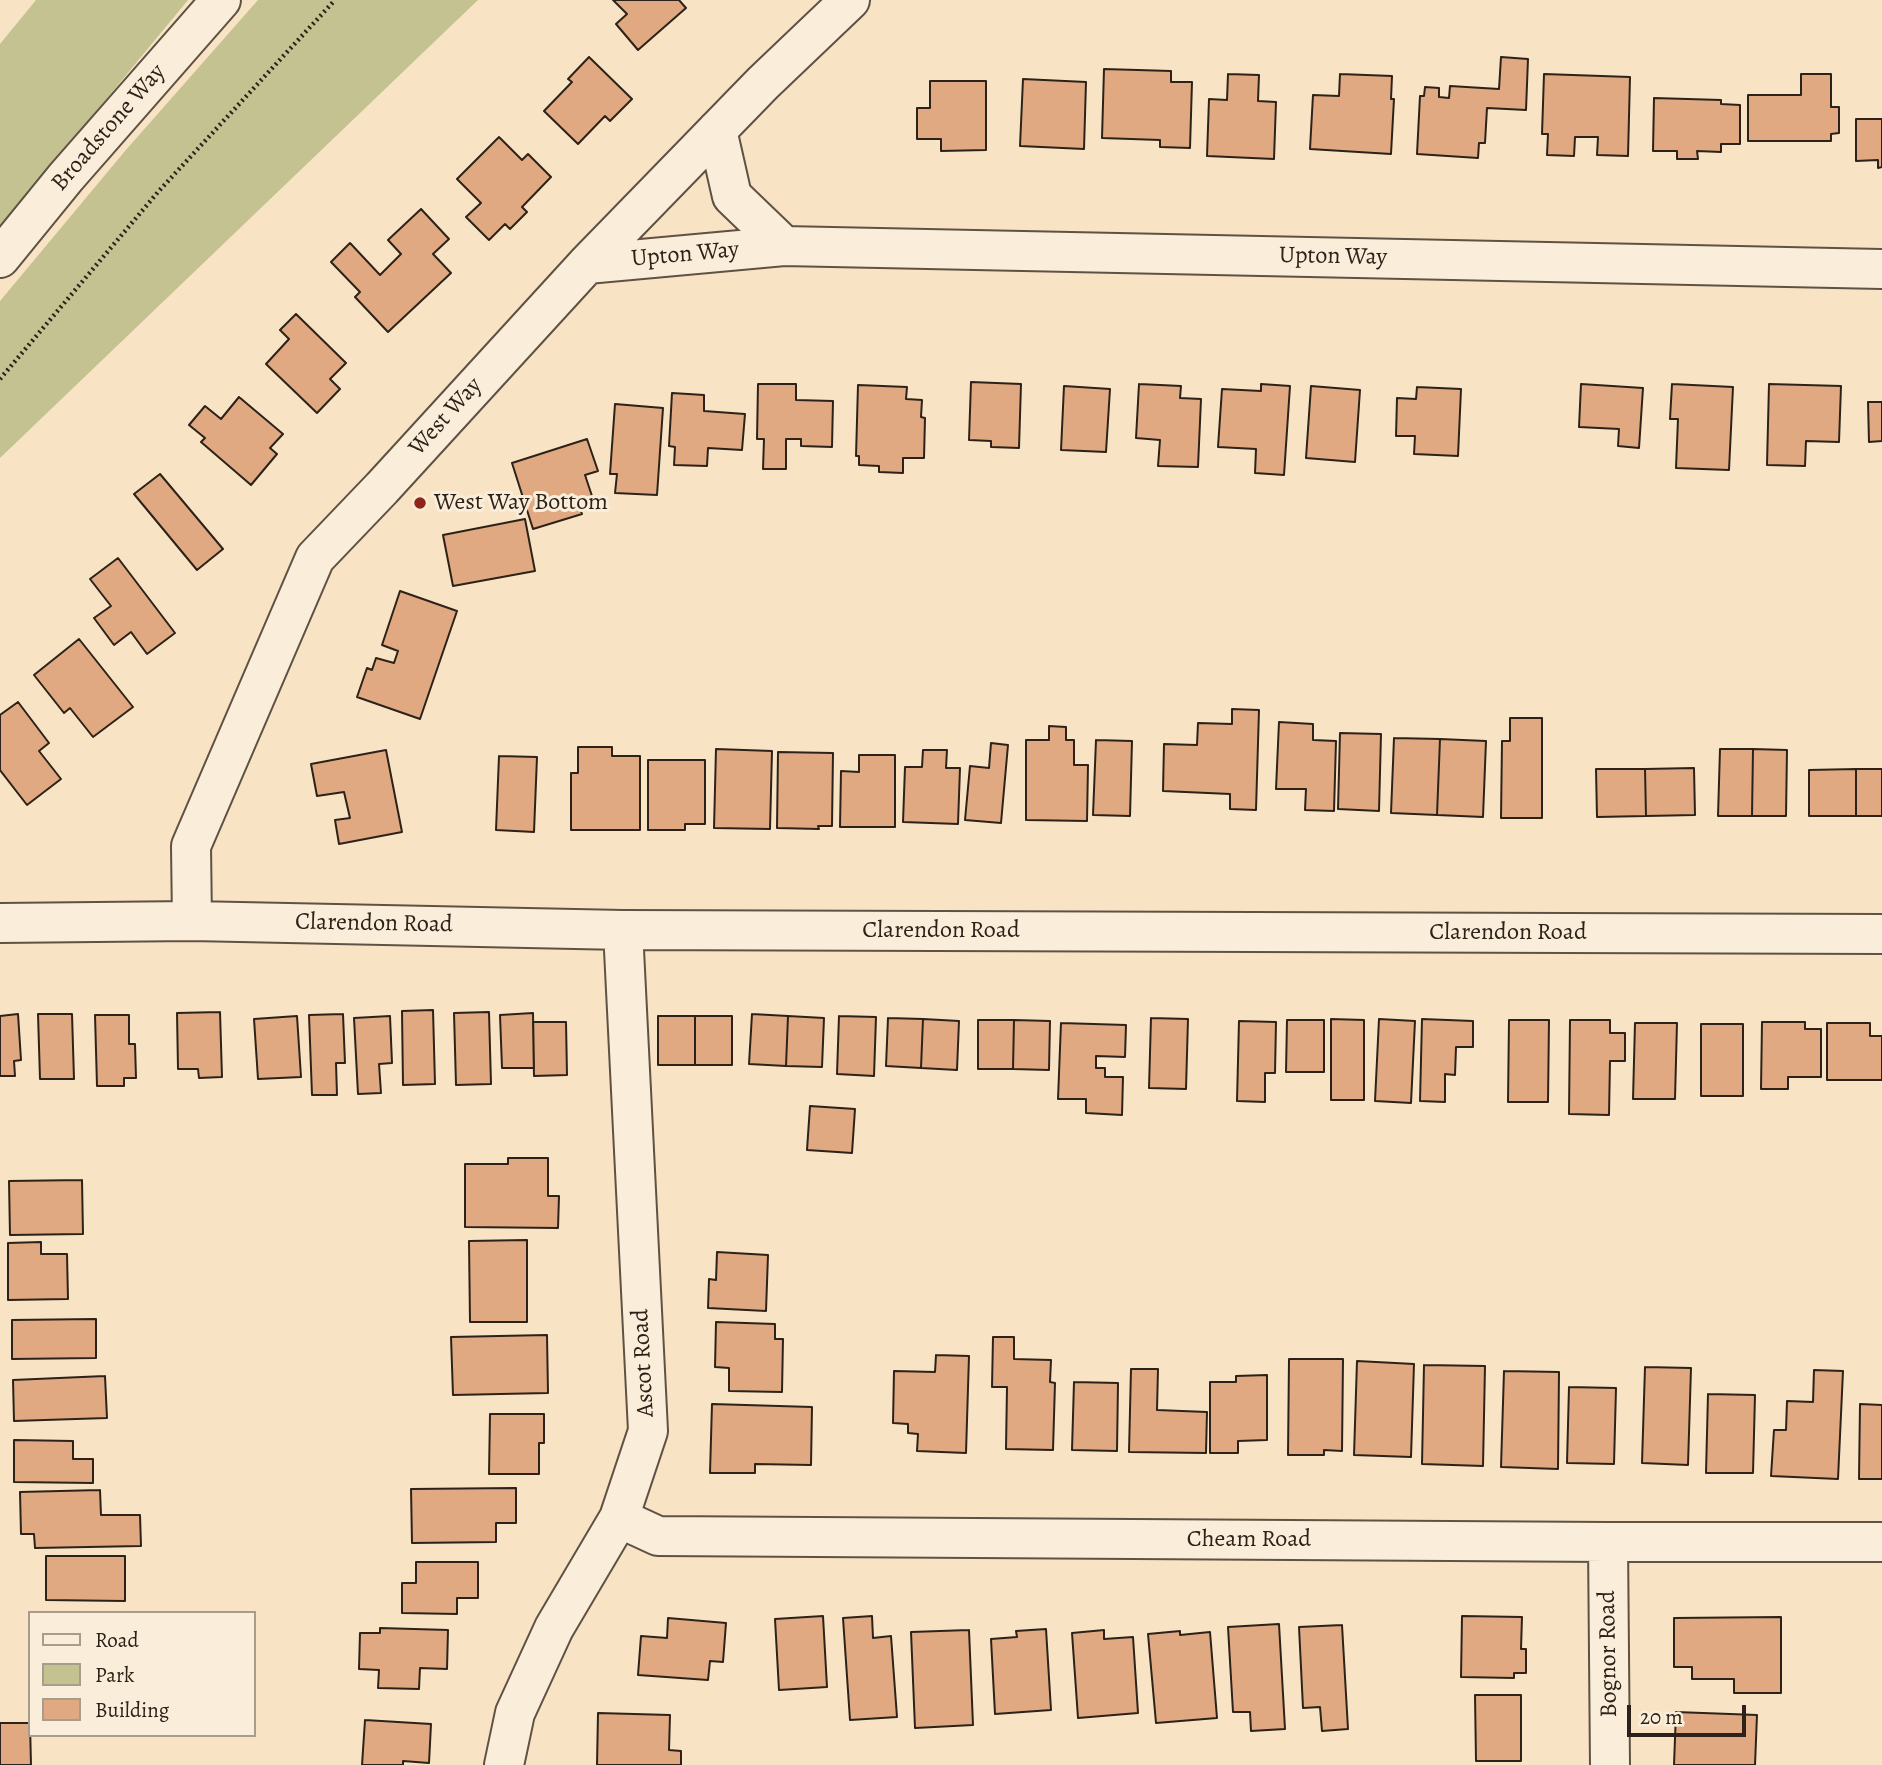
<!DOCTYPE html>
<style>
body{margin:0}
#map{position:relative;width:1882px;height:1765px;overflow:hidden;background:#f8e4c4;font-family:Alegreya,serif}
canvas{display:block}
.legend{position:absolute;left:28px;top:1611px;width:228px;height:126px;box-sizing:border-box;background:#faedd9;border:2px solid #a89c8c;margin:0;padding:9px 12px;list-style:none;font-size:21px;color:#2c2219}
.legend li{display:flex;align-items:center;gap:14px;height:35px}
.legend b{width:35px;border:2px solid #a89c8c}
.scale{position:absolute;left:1627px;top:1705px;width:119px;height:32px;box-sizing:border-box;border:4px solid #2c2219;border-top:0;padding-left:9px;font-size:21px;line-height:24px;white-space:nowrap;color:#2c2219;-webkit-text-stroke:5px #faedd9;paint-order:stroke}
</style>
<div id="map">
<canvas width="1882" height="1765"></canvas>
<ul class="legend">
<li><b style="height:9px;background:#faedd9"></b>Road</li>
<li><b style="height:19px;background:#c3c290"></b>Park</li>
<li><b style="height:19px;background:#e0a981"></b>Building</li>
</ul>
<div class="scale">20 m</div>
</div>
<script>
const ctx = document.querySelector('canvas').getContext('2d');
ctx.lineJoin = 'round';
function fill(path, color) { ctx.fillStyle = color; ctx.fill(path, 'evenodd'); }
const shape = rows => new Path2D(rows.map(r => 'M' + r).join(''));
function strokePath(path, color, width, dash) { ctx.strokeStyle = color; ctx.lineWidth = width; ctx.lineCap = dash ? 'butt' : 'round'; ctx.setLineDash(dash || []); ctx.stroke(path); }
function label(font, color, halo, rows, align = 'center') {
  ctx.font = font + ' Alegreya,serif'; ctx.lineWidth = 6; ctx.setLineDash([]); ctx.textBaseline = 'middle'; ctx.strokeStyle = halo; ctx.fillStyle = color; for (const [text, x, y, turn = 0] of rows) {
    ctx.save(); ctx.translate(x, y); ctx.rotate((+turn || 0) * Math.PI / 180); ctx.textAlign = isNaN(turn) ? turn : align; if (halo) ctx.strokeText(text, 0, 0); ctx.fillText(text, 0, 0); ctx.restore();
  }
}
fill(shape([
 [36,0,188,0,0,228,0,44],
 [258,0,478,0,0,458,0,301,125,151]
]), '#c3c290');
const building = shape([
 [613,0,679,0,686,8,638,50,616,24,627,14,613,0],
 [589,57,632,99,610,121,605,116,578,144,544,111,572,82,568,79,589,57],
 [1501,57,1528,59,1526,110,1487,108,1485,143,1479,143,1478,158,1417,154,1420,96,1424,96,1425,87,1439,88,1439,97,1449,98,1450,86,1499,89,1501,57],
 [1104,69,1171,71,1171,82,1192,82,1190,148,1160,147,1160,140,1102,138,1104,69],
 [1228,74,1259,75,1258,101,1276,102,1274,159,1207,156,1209,99,1227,100,1228,74],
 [1340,74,1392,76,1391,99,1394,99,1391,154,1310,149,1313,95,1339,96,1340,74],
 [1544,74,1630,77,1628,156,1597,155,1598,137,1575,137,1574,156,1547,155,1548,134,1542,134,1544,74],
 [1801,74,1831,74,1831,107,1839,107,1839,133,1831,134,1831,141,1748,141,1748,95,1801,95,1801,74],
 [1023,79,1086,82,1084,149,1020,146,1023,79],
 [930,81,986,81,986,150,941,151,941,139,917,139,917,108,930,108,930,81],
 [1654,98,1721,100,1721,104,1740,105,1740,144,1721,144,1721,152,1697,151,1698,159,1677,159,1677,151,1653,151,1654,98],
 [1856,119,1882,119,1882,167,1878,168,1878,160,1856,161,1856,119],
 [499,137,522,160,528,154,551,177,522,207,527,212,510,229,505,224,489,240,466,217,481,203,457,179,499,137],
 [421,209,449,239,433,254,451,273,388,332,355,297,360,292,331,262,350,243,380,275,401,254,388,240,421,209],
 [296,314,346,363,330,379,340,389,317,413,266,364,289,339,280,330,296,314],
 [971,382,1021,384,1019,448,991,447,991,441,969,440,971,382],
 [758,384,796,384,796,400,833,401,832,447,801,446,801,439,786,439,786,469,763,469,764,439,757,439,758,384],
 [1139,384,1181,386,1180,398,1201,399,1198,467,1158,466,1160,440,1136,438,1139,384],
 [1261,384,1290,386,1284,475,1255,473,1256,449,1218,447,1222,389,1261,391,1261,384],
 [1581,384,1643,388,1639,448,1618,446,1619,429,1579,427,1581,384],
 [1672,384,1733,387,1729,470,1676,468,1678,419,1670,419,1672,384],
 [1769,384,1841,386,1839,442,1806,441,1805,466,1767,465,1769,384],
 [858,385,907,387,906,399,922,400,921,417,925,418,924,458,903,458,903,473,879,472,879,466,859,465,859,456,856,456,858,385],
 [1064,386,1110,389,1106,452,1061,450,1064,386],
 [1311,386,1360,390,1355,462,1306,458,1311,386],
 [1417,387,1461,389,1458,456,1414,454,1415,436,1396,436,1397,398,1416,399,1417,387],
 [672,393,704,395,704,411,745,414,742,450,708,448,707,466,674,465,675,447,669,446,672,393],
 [239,397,283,434,270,448,277,454,251,485,201,442,205,438,189,425,205,406,221,419,239,397],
 [1868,402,1882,402,1882,441,1869,442,1868,402],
 [615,404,663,408,657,495,615,493,617,474,610,474,615,404],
 [587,439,598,471,585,475,593,499,578,503,582,514,533,529,512,463,587,439],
 [160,474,223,549,197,570,134,494,160,474],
 [525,519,535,571,453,586,443,535,525,519],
 [118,558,175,633,147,654,131,632,114,645,94,618,111,606,90,579,118,558],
 [400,591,457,611,420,719,357,697,367,668,372,670,376,658,394,663,398,651,382,645,400,591],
 [79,639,133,707,93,737,70,708,64,713,34,675,79,639],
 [18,702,49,743,39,751,61,779,27,805,0,770,0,715,18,702],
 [1232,709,1259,710,1256,810,1230,809,1230,794,1163,791,1164,744,1197,745,1198,723,1232,724,1232,709],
 [1510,718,1542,718,1542,818,1501,818,1502,741,1510,741,1510,718],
 [1279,722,1313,724,1313,740,1336,741,1334,811,1305,810,1306,789,1276,789,1279,722],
 [1049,726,1066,727,1066,740,1074,740,1074,765,1088,765,1087,821,1026,820,1026,740,1049,740,1049,726],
 [1340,733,1381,734,1379,811,1338,809,1340,733],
 [1394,738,1440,739,1437,815,1391,813,1394,738],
 [1440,739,1486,741,1483,817,1437,815,1440,739],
 [1096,740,1132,741,1130,816,1093,815,1096,740],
 [991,743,1008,745,1001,823,965,820,970,766,989,768,991,743],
 [578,747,612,747,612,756,640,756,640,830,571,830,571,773,578,773,578,747],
 [716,749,772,751,770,829,714,828,716,749],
 [1720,749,1753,749,1752,816,1718,816,1720,749],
 [1753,749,1787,750,1786,816,1752,816,1753,749],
 [386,750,402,832,339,844,335,820,350,818,344,792,317,796,311,764,386,750],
 [923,750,947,750,946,768,960,768,958,824,903,822,905,767,922,767,923,750],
 [778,752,833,753,832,826,818,826,819,829,777,828,778,752],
 [859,755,895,755,895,827,840,827,841,771,859,772,859,755],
 [499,756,537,757,534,832,496,830,499,756],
 [648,760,705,760,705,824,685,824,685,830,648,830,648,760],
 [1694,768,1695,815,1646,816,1645,769,1694,768],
 [1596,769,1645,769,1646,816,1597,817,1596,769],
 [1856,769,1856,816,1809,816,1809,770,1856,769],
 [1856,769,1882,769,1882,816,1856,816,1856,769],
 [433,1010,435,1084,403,1085,402,1011,433,1010],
 [220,1012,222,1077,199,1078,198,1069,178,1069,177,1013,220,1012],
 [489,1012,491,1084,456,1085,454,1013,489,1012],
 [533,1013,534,1068,502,1068,500,1015,533,1013],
 [18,1014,21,1060,14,1061,15,1076,0,1076,0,1016,18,1014],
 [38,1014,72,1014,74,1079,40,1079,38,1014],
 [343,1014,345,1063,336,1063,337,1095,312,1095,309,1015,343,1014],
 [752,1014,788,1016,786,1066,749,1064,752,1014],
 [95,1015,129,1015,129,1044,135,1044,136,1078,124,1078,124,1086,97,1086,95,1015],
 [297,1016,301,1077,258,1079,254,1019,297,1016],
 [390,1016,392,1063,379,1064,381,1093,358,1094,354,1018,390,1016],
 [658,1016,695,1016,695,1065,658,1065,658,1016],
 [695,1016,732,1016,732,1065,695,1065,695,1016],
 [788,1016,824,1018,822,1067,786,1066,788,1016],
 [839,1016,876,1017,874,1076,837,1074,839,1016],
 [888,1018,923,1019,921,1068,886,1066,888,1018],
 [1151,1018,1188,1019,1186,1089,1149,1088,1151,1018],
 [923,1019,959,1021,957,1070,921,1068,923,1019],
 [1331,1019,1364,1020,1364,1100,1331,1100,1331,1019],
 [1379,1019,1415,1021,1411,1103,1375,1101,1379,1019],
 [1422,1019,1473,1021,1473,1047,1456,1047,1455,1075,1445,1074,1445,1102,1420,1101,1422,1019],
 [978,1020,1014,1020,1013,1069,978,1069,978,1020],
 [1014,1020,1050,1021,1049,1070,1013,1069,1014,1020],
 [1287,1020,1324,1020,1324,1072,1286,1072,1287,1020],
 [1509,1020,1549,1020,1548,1102,1508,1102,1509,1020],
 [1570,1020,1610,1020,1610,1033,1625,1033,1625,1061,1610,1061,1609,1115,1569,1114,1570,1020],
 [1239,1021,1276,1022,1275,1073,1265,1073,1265,1102,1237,1101,1239,1021],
 [533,1022,566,1022,567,1075,534,1076,533,1022],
 [1762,1022,1805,1022,1805,1029,1821,1029,1821,1077,1788,1077,1788,1089,1761,1089,1762,1022],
 [1061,1023,1126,1025,1125,1057,1096,1056,1096,1068,1105,1068,1105,1077,1123,1077,1122,1115,1086,1113,1086,1099,1058,1099,1061,1023],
 [1635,1023,1677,1023,1675,1099,1633,1099,1635,1023],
 [1827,1023,1870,1023,1870,1036,1882,1036,1882,1080,1827,1080,1827,1023],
 [1701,1024,1743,1024,1743,1096,1701,1096,1701,1024],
 [810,1106,855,1109,852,1153,807,1150,810,1106],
 [508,1158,548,1158,548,1196,559,1196,558,1228,465,1227,465,1164,508,1164,508,1158],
 [82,1180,83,1234,10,1235,9,1181,82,1180],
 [527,1240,527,1322,470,1322,469,1241,527,1240],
 [41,1242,41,1254,67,1254,68,1299,8,1300,8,1243,41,1242],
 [717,1252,768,1255,766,1311,708,1308,709,1279,716,1280,717,1252],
 [96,1319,96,1358,12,1359,12,1320,96,1319],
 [716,1322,775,1324,775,1339,783,1339,782,1392,729,1391,729,1368,715,1367,716,1322],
 [547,1335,548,1393,453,1395,451,1337,547,1335],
 [993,1337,1014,1337,1014,1359,1051,1360,1050,1382,1055,1383,1053,1450,1006,1449,1007,1387,992,1387,993,1337],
 [936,1355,969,1356,966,1453,917,1451,918,1434,908,1433,908,1424,893,1423,894,1371,935,1372,936,1355],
 [1289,1359,1343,1359,1342,1451,1324,1450,1324,1455,1288,1455,1289,1359],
 [1357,1361,1414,1364,1411,1457,1354,1455,1357,1361],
 [1424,1365,1485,1366,1483,1466,1422,1464,1424,1365],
 [1645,1367,1691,1368,1688,1465,1642,1463,1645,1367],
 [1131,1369,1158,1369,1157,1410,1207,1412,1206,1453,1129,1452,1131,1369],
 [1814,1370,1843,1371,1838,1479,1771,1476,1774,1430,1786,1430,1787,1401,1813,1402,1814,1370],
 [1504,1371,1559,1372,1558,1469,1501,1467,1504,1371],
 [1267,1375,1267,1440,1238,1441,1238,1453,1210,1453,1210,1382,1236,1382,1236,1376,1267,1375],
 [105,1376,107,1418,14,1421,13,1380,105,1376],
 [1074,1382,1118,1383,1117,1451,1072,1450,1074,1382],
 [1569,1387,1616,1388,1614,1464,1567,1463,1569,1387],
 [1708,1394,1755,1395,1753,1473,1706,1473,1708,1394],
 [712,1404,812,1407,811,1465,755,1464,755,1473,710,1473,712,1404],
 [1860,1404,1882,1405,1882,1479,1859,1479,1860,1404],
 [490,1414,544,1414,544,1443,539,1443,539,1474,489,1474,490,1414],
 [14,1440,73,1441,73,1459,93,1459,93,1483,14,1482,14,1440],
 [516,1488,516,1523,496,1523,496,1542,412,1543,411,1489,516,1488],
 [100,1490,101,1515,140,1515,141,1546,35,1548,34,1534,21,1534,20,1492,100,1490],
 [46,1556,125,1556,125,1601,46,1600,46,1556],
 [416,1562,478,1562,478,1598,457,1598,457,1614,402,1613,402,1583,416,1583,416,1562],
 [823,1616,827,1687,779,1690,775,1619,823,1616],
 [872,1616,873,1638,891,1636,897,1717,850,1720,843,1618,872,1616],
 [1462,1616,1522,1617,1521,1649,1526,1649,1526,1673,1514,1673,1514,1678,1461,1677,1462,1616],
 [1781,1617,1781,1693,1734,1693,1734,1679,1692,1679,1692,1667,1674,1667,1674,1618,1781,1617],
 [668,1618,726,1623,723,1662,710,1661,708,1680,638,1675,641,1636,667,1638,668,1618],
 [1279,1624,1285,1729,1251,1731,1250,1712,1233,1712,1228,1627,1279,1624],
 [1342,1625,1348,1729,1322,1731,1320,1707,1303,1708,1299,1627,1342,1625],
 [380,1628,448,1630,447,1669,420,1668,419,1689,378,1688,379,1670,359,1669,360,1633,380,1633,380,1628],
 [1046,1629,1051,1710,995,1714,991,1639,1017,1637,1016,1631,1046,1629],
 [969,1630,973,1725,915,1728,911,1632,969,1630],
 [1104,1630,1104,1639,1133,1637,1138,1713,1078,1718,1072,1633,1104,1630],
 [1180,1631,1180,1635,1210,1632,1217,1718,1156,1723,1148,1634,1180,1631],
 [1475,1695,1521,1695,1521,1761,1476,1761,1475,1695],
 [1676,1712,1757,1715,1755,1765,1674,1765,1676,1712],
 [598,1713,670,1715,669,1750,681,1751,681,1765,597,1765,598,1713],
 [365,1720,431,1724,429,1763,403,1761,403,1765,362,1765,365,1720],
 [0,1723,30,1723,31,1765,0,1765,0,1723]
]);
fill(building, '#e0a981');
strokePath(building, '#2c2219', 2);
const minor = shape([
 [717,130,732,196,784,246],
 [0,258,66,177,221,0],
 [587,264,784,246,1882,269],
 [192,921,191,846,315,558,382,488,587,264,763,83,850,0],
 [0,923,192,921,623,930,1882,934],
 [619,1518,658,1536,1608,1542,1882,1542],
 [1608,1542,1610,1765],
 [504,1765,515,1713,554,1628,619,1518,648,1431,623,930]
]);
strokePath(minor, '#5f5244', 42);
strokePath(shape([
 [0,379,158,192,335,0]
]), '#2c2219', 4.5, [2, 3.5]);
strokePath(minor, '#faedd9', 38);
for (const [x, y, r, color] of [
 [420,503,7,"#8f2418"]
]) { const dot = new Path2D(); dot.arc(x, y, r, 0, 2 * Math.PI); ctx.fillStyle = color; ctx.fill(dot); strokePath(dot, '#faedd9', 2.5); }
label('24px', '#2c2219', '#faedd9', [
 ["Broadstone Way",109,128,-49],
 ["Upton Way",685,255,-5],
 ["Upton Way",1333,257,1],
 ["West Way",446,417,-48],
 ["Clarendon Road",374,924,1],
 ["Clarendon Road",941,931],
 ["Clarendon Road",1508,933],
 ["Ascot Road",644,1363,-93],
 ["Cheam Road",1249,1540],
 ["Bognor Road",1609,1654,-91]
]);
label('24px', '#2c2219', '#faedd9', [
 ["West Way Bottom",434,503]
], 'left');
</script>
